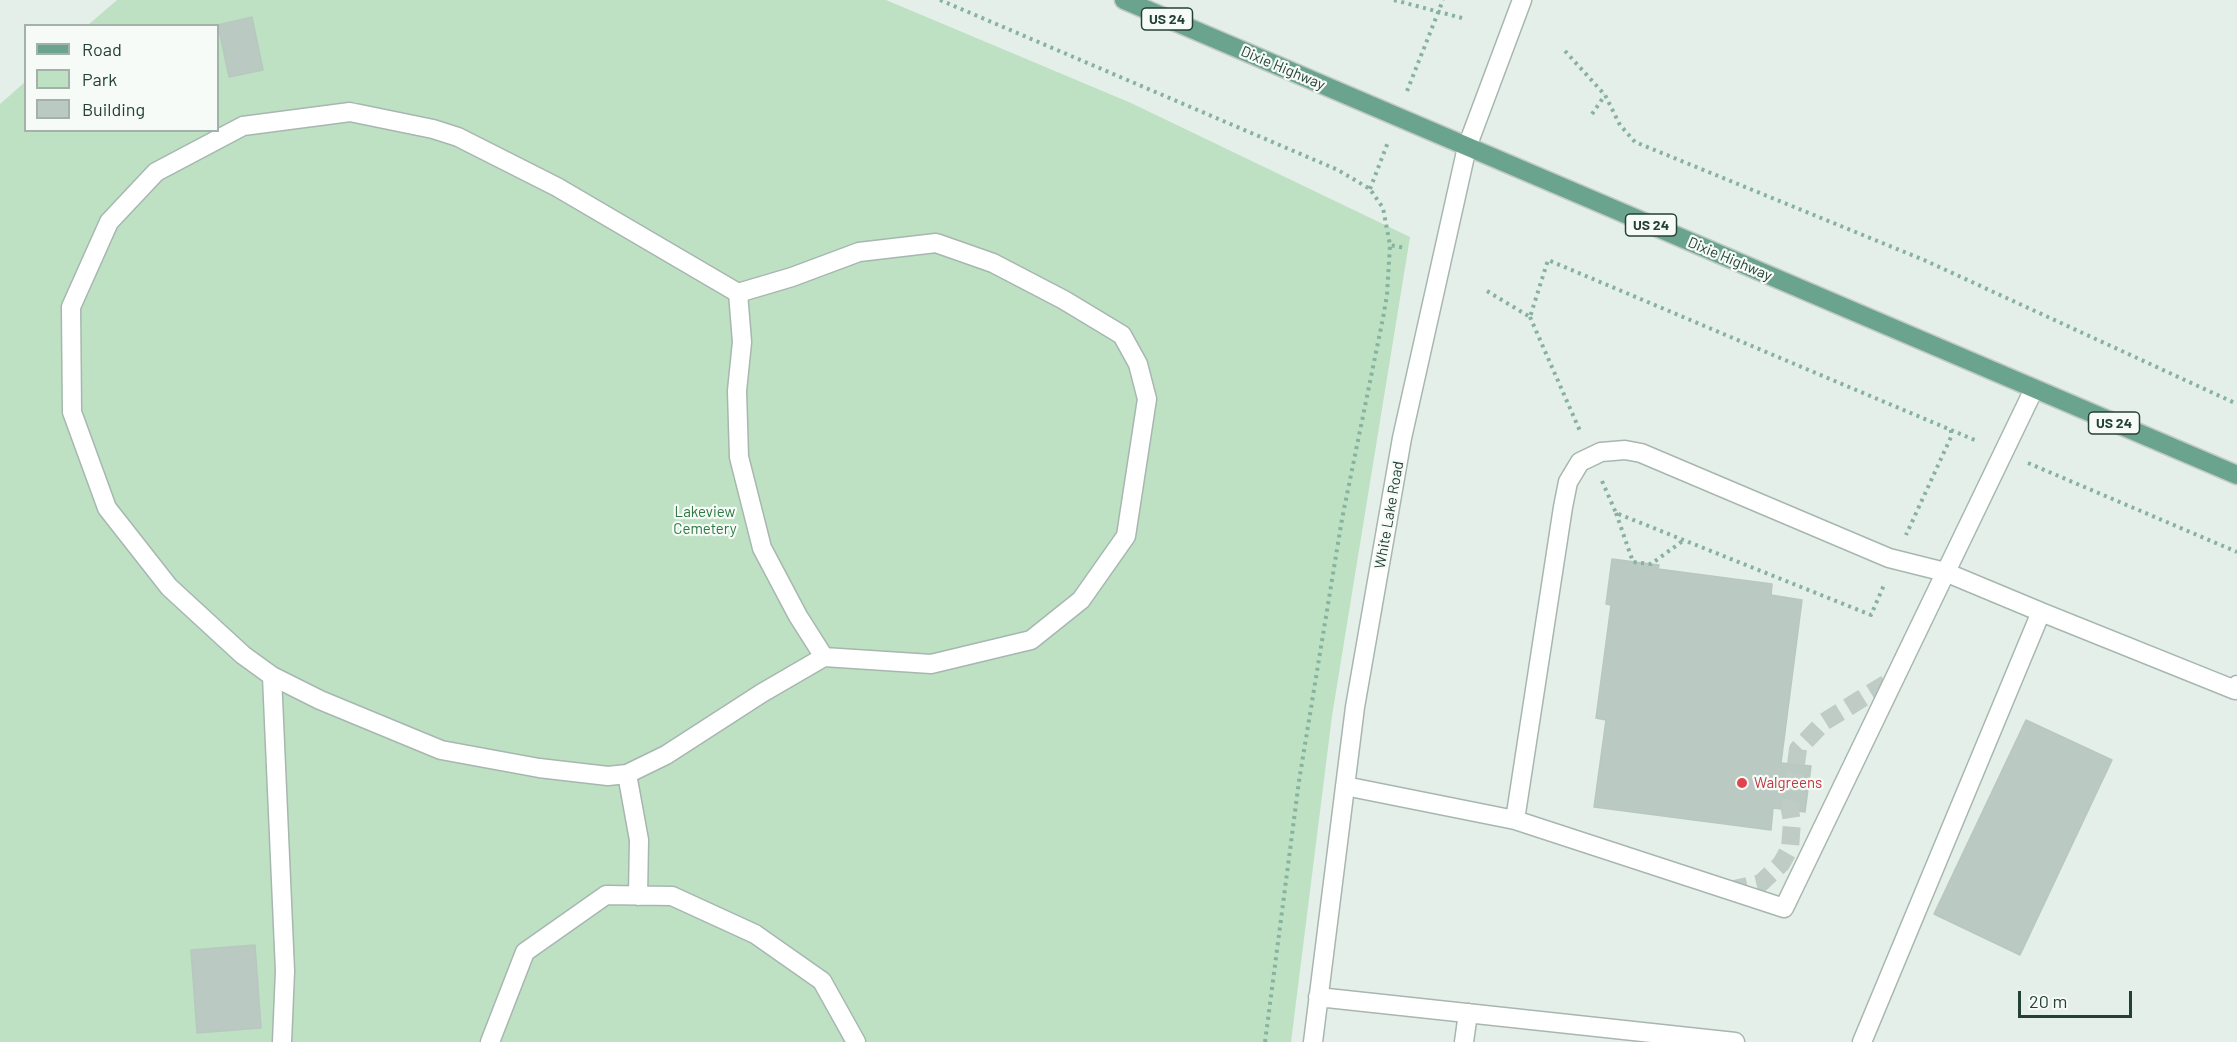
<!DOCTYPE html>
<style>
body{margin:0}
#map{position:relative;width:2237px;height:1042px;overflow:hidden;background:#e5efe9;font-family:Barlow,sans-serif}
canvas{display:block}
.legend{position:absolute;left:24px;top:24px;width:195px;height:108px;box-sizing:border-box;background:#f6fbf8;border:2px solid #a2b1aa;margin:0;padding:8px 10px;list-style:none;font-size:18px;color:#244136}
.legend li{display:flex;align-items:center;gap:12px;height:30px}
.legend b{width:30px;border:2px solid #a2b1aa}
.scale{position:absolute;left:2018px;top:991px;width:114px;height:27px;box-sizing:border-box;border:3px solid #244136;border-top:0;padding-left:8px;font-size:18px;line-height:21px;white-space:nowrap;color:#244136;-webkit-text-stroke:4px #f6fbf8;paint-order:stroke}
</style>
<div id="map">
<canvas width="2237" height="1042"></canvas>
<ul class="legend">
<li><b style="height:8px;background:#6aa48e"></b>Road</li>
<li><b style="height:16px;background:#bee0c3"></b>Park</li>
<li><b style="height:16px;background:#bacac2"></b>Building</li>
</ul>
<div class="scale">20 m</div>
</div>
<script>
const ctx = document.querySelector('canvas').getContext('2d');
ctx.lineJoin = 'round';
function fill(path, color) { ctx.fillStyle = color; ctx.fill(path, 'evenodd'); }
const shape = rows => new Path2D(rows.map(r => 'M' + r).join(''));
function strokePath(path, color, width, dash) { ctx.strokeStyle = color; ctx.lineWidth = width; ctx.lineCap = dash ? 'butt' : 'round'; ctx.setLineDash(dash || []); ctx.stroke(path); }
function label(font, color, halo, rows, align = 'center') {
  ctx.font = font + ' Barlow,sans-serif'; ctx.lineWidth = 4.5; ctx.setLineDash([]); ctx.textBaseline = 'middle'; ctx.strokeStyle = halo; ctx.fillStyle = color; for (const [text, x, y, turn = 0] of rows) {
    ctx.save(); ctx.translate(x, y); ctx.rotate((+turn || 0) * Math.PI / 180); ctx.textAlign = isNaN(turn) ? turn : align; if (halo) ctx.strokeText(text, 0, 0); ctx.fillText(text, 0, 0); ctx.restore();
  }
}
fill(shape([
 [117,0,886,0,1131,103,1410,237,1332,716,1291,1042,0,1042,0,104,25,82,26,130,218,130,218,26,88,25]
]), '#bee0c3');
const building = shape([
 [252,17,263,70,229,77,218,25,252,17],
 [1612,559,1659,565,1658,569,1772,584,1771,595,1802,600,1781,763,1811,766,1805,812,1773,808,1771,830,1594,807,1606,720,1596,718,1611,605,1606,604,1612,559],
 [2026,720,2112,760,2020,955,1934,914,2026,720],
 [255,945,261,1028,197,1033,191,950,255,945]
]);
fill(building, '#bacac2');
strokePath(building, '#b7c8bf', 1.5);
strokePath(shape([
 [1730,890,1761,883,1781,864,1790,848,1792,822,1790,810,1798,749,1824,722,1895,678]
]), '#beccc5', 18, [18, 9]);
const minor = shape([
 [350,112,433,129,458,137,557,187,738,293,792,277,859,252,936,243,993,263,1064,300,1122,335,1138,364,1147,399,1126,536,1081,600,1031,640,931,664,824,657,762,693,666,755,627,774,608,776,539,768,441,750,320,700,272,676,243,655,169,587,107,508,72,412,71,307,109,222,156,172,243,126,350,112],
 [738,293,742,342,737,391,739,457,762,548,798,616,824,657],
 [2041,612,2235,690,2237,685],
 [272,676,285,971,282,1042],
 [627,774,639,840,638,896],
 [1345,786,1515,820,1784,908,2034,389],
 [1515,820,1563,507,1568,482,1580,462,1601,452,1625,450,1641,453,1889,558,1945,572,2041,612,1862,1042],
 [1318,997,1735,1042],
 [490,1042,525,952,606,895,672,896,755,934,822,981,856,1042],
 [1313,1042,1355,707,1402,438,1467,147,1522,0],
 [1464,1042,1468,1013]
]);
const major = shape([
 [1124,0,2237,475]
]);
strokePath(minor, '#a7b7b0', 21);
strokePath(major, '#c2cac7', 21);
strokePath(shape([
 [940,0,1338,170,1370,189,1383,208,1390,245,1405,248],
 [1394,0,1462,18],
 [1565,51,1605,95,1620,125,1635,142,1924,260,2237,404],
 [1407,91,1443,0],
 [1592,114,1605,95],
 [1370,189,1388,142],
 [1487,291,1530,317,1548,260,1951,430,1951,437,1906,535],
 [1530,317,1580,431],
 [1951,430,1977,441],
 [2028,463,2237,552],
 [1602,481,1616,513,1871,615,1884,585],
 [1616,513,1633,562,1651,564,1684,540],
 [1265,1042,1299,781,1342,519,1383,318,1387,295,1390,245]
]), '#86b29f', 4, [3, 4.5]);
strokePath(minor, '#fff', 18);
strokePath(major, '#6aa48e', 18);
for (const [x, y, r, color] of [
 [1742,783,6,"#e0444e"]
]) { const dot = new Path2D(); dot.arc(x, y, r, 0, 2 * Math.PI); ctx.fillStyle = color; ctx.fill(dot); strokePath(dot, '#f6fbf8', 2); }
for (const [x, y, w] of [
 [1167,19,51],
 [1651,225,51],
 [2114,423,51]
]) { const box = new Path2D(); box.roundRect(x - w / 2, y - 11, w, 22, 4.5); ctx.fillStyle = '#f6fbf8'; ctx.fill(box); strokePath(box, '#244136', 1.5); }
label('bold 14px', '#244136', null, [
 ["US 24",1167,19],
 ["US 24",1651,225],
 ["US 24",2114,423]
]);
label('15px', '#244136', '#f6fbf8', [
 ["Dixie Highway",1283,68,23],
 ["Dixie Highway",1730,259,23],
 ["White Lake Road",1389,515,-80]
]);
label('15px', '#2d7941', '#f6fbf8', [
 ["Lakeview",705,512],
 ["Cemetery",705,529]
]);
label('15px', '#be3a42', '#f6fbf8', [
 ["Walgreens",1754,783]
], 'left');
</script>
